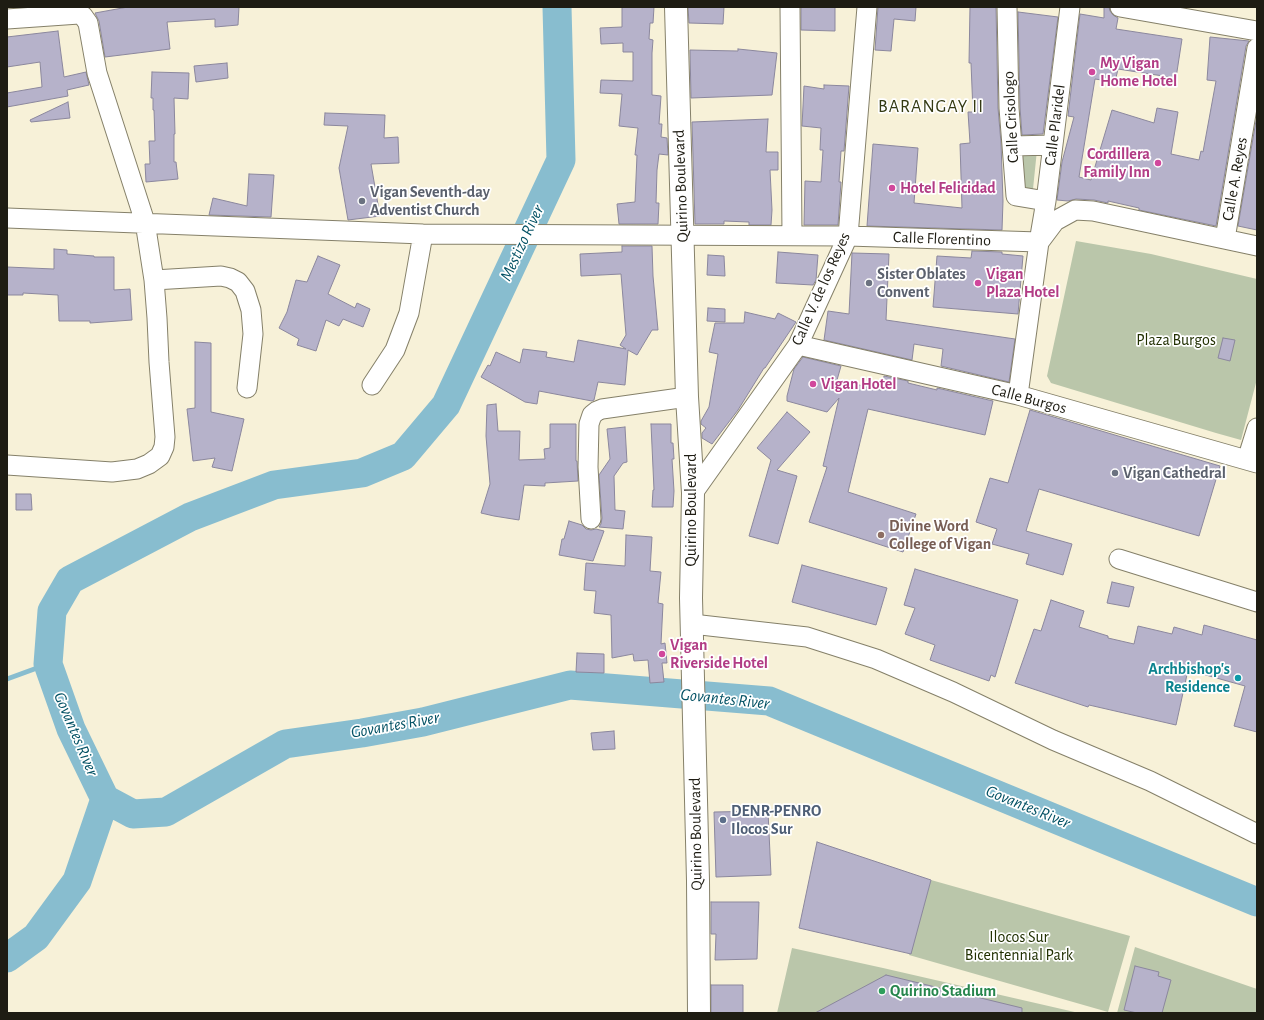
<!DOCTYPE html>
<style>
body{margin:0}
#map{position:relative;width:1264px;height:1020px;overflow:hidden;background:#f7f1d8;font-family:"Alegreya Sans",sans-serif}
canvas{display:block}
.frame{position:absolute;inset:0;border:8px solid #1e1c13;pointer-events:none}
</style>
<div id="map">
<canvas width="1264" height="1020"></canvas>
<div class="frame"></div>
</div>
<script>
const ctx = document.querySelector('canvas').getContext('2d');
ctx.lineJoin = 'round';
function fill(path, color) { ctx.fillStyle = color; ctx.fill(path, 'evenodd'); }
const shape = rows => new Path2D(rows.map(r => 'M' + r).join(''));
function strokePath(path, color, width, dash) { ctx.strokeStyle = color; ctx.lineWidth = width; ctx.lineCap = dash ? 'butt' : 'round'; ctx.setLineDash(dash || []); ctx.stroke(path); }
function label(font, color, halo, rows, align = 'center') {
  ctx.font = font + ' "Alegreya Sans",sans-serif'; ctx.lineWidth = 3.5; ctx.setLineDash([]); ctx.textBaseline = 'middle'; ctx.strokeStyle = halo; ctx.fillStyle = color; for (const [text, x, y, turn = 0] of rows) {
    ctx.save(); ctx.translate(x, y); ctx.rotate((+turn || 0) * Math.PI / 180); ctx.textAlign = isNaN(turn) ? turn : align; if (halo) ctx.strokeText(text, 0, 0); ctx.fillText(text, 0, 0); ctx.restore();
  }
}
fill(shape([
 [1037,150,1033,189,1025,190,1022,152],
 [1076,241,1151,254,1257,279,1257,379,1241,440,1216,433,1051,383,1047,376],
 [931,880,1130,936,1108,1012,909,955],
 [1135,947,1257,989,1257,1013,1117,1013],
 [792,948,883,968,1079,1013,777,1013]
]), '#bac6aa');
strokePath(shape([
 [7,679,48,664]
]), '#88bdcf', 5);
strokePath(shape([
 [557,7,561,160,446,405,403,456,362,473,274,485,190,517,70,580,52,611,48,664,71,729,105,799,133,814,166,812,285,744,362,733,423,722,570,685,769,701,1257,902],
 [7,958,36,937,77,881,105,799]
]), '#88bdcf', 29);
const building = shape([
 [128,7,239,7,238,25,215,27,215,19,167,22,170,49,105,57,99,21,95,13,128,7],
 [622,7,654,7,653,23,650,23,649,39,653,40,652,53,652,95,661,96,659,124,662,124,661,137,667,138,668,155,659,154,657,170,656,203,659,203,658,224,619,224,617,204,635,202,637,155,635,155,638,128,619,126,622,94,600,93,601,80,633,81,633,52,623,52,623,43,601,44,600,28,622,27,622,7],
 [688,7,724,7,723,24,689,23,688,7],
 [801,7,835,7,835,31,801,30,801,7],
 [878,7,916,7,915,21,894,19,891,51,875,50,878,7],
 [970,7,996,7,998,108,1001,143,1003,201,1002,230,867,226,873,144,918,148,914,203,962,208,960,144,970,143,968,112,973,112,971,63,969,63,970,7],
 [1104,7,1109,7,1110,11,1113,15,1118,18,1116,29,1182,39,1176,78,1118,69,1115,82,1095,79,1079,177,1091,180,1112,110,1154,123,1157,108,1178,112,1171,154,1199,160,1201,151,1203,152,1216,81,1207,80,1210,37,1249,41,1246,46,1216,226,1139,210,1139,208,1108,201,1108,203,1094,200,1076,199,1068,201,1057,200,1062,162,1074,117,1068,116,1080,14,1104,18,1104,7],
 [1018,12,1058,17,1043,134,1022,135,1020,107,1018,12],
 [58,31,64,77,86,72,89,85,67,90,68,96,7,107,7,93,42,87,40,62,7,67,7,37,58,31],
 [738,49,777,53,772,95,691,98,690,50,738,51,738,49],
 [227,63,228,78,196,82,194,66,227,63],
 [152,72,189,73,188,99,174,98,175,134,174,134,174,162,176,162,178,179,146,182,145,164,150,164,149,141,155,141,154,110,153,110,153,98,151,98,152,72],
 [824,85,849,86,844,151,841,151,839,182,841,182,838,225,804,225,805,181,821,182,823,150,820,150,821,128,802,126,804,86,824,89,824,85],
 [68,102,70,118,31,122,30,120,68,102],
 [325,113,385,115,384,138,398,137,399,163,371,164,380,216,348,220,339,168,348,126,324,125,325,113],
 [1257,115,1257,230,1238,226,1257,115],
 [768,119,766,152,778,152,778,170,770,170,772,210,771,225,749,225,749,222,724,221,724,224,695,224,692,122,768,119],
 [249,174,274,175,271,217,209,215,213,198,247,206,249,174],
 [622,246,652,246,653,276,658,330,652,330,637,355,628,350,625,385,598,382,594,400,592,401,539,391,537,404,525,402,481,377,488,365,490,366,496,352,520,363,523,349,547,352,546,357,574,362,578,340,626,349,620,345,626,335,621,274,581,276,580,254,622,252,622,246],
 [54,249,67,250,67,254,94,256,94,257,114,257,114,290,130,289,132,320,90,323,90,321,59,321,58,295,23,293,23,295,7,295,7,267,54,269,54,249],
 [972,251,1002,252,1002,254,1023,256,1018,314,933,307,937,256,971,258,972,251],
 [778,252,818,255,816,280,813,285,776,283,778,252],
 [852,253,889,254,886,320,1015,339,1009,382,941,366,943,349,914,344,912,360,824,340,828,311,849,314,852,253],
 [708,255,724,256,725,276,707,275,708,255],
 [318,256,340,265,328,294,355,308,357,303,370,309,363,327,343,319,339,326,326,320,316,351,297,345,299,339,279,328,287,312,296,280,307,282,318,256],
 [708,308,725,309,725,322,707,321,708,308],
 [745,312,775,319,778,313,796,322,765,368,764,368,738,410,712,444,702,438,702,433,706,428,701,424,701,421,709,407,718,354,709,352,715,323,744,323,745,312],
 [1223,338,1235,340,1230,361,1218,358,1223,338],
 [195,342,211,343,211,412,244,419,232,471,212,467,215,458,193,461,187,409,195,408,195,342],
 [803,357,841,366,837,380,881,390,884,376,908,381,908,383,937,390,937,388,993,401,985,435,868,409,848,492,916,514,903,552,809,522,827,467,823,466,839,398,827,412,787,401,787,396,794,369,803,357],
 [496,404,498,431,520,431,519,460,545,459,544,449,550,448,550,424,576,424,576,461,577,461,578,481,545,483,545,486,524,485,519,520,494,516,481,513,490,484,486,436,487,405,496,404],
 [1030,410,1220,466,1199,536,1039,489,1026,531,1072,544,1063,575,1026,564,1029,554,992,544,997,529,976,522,990,478,1008,483,1030,410],
 [787,412,810,432,777,470,797,476,778,544,749,536,771,460,757,448,787,412],
 [651,424,671,424,671,443,673,443,674,459,672,459,674,491,673,507,652,507,653,490,654,490,651,424],
 [625,427,627,462,623,463,614,476,615,510,625,511,623,529,599,527,601,524,602,518,599,475,610,459,607,429,625,427],
 [16,494,31,494,32,510,16,510,16,494],
 [569,521,582,525,586,529,591,530,596,529,604,531,593,561,559,555,562,539,564,539,569,521],
 [626,535,652,537,650,571,661,572,658,603,663,604,661,644,665,643,667,663,662,663,664,682,650,683,648,660,634,661,633,654,612,658,611,615,594,613,596,591,584,590,586,563,625,566,626,535],
 [802,565,887,588,876,625,792,602,802,565],
 [915,569,1018,600,995,677,991,675,989,681,930,660,935,645,905,634,915,608,904,605,915,569],
 [1112,582,1134,587,1129,607,1107,603,1112,582],
 [1051,600,1084,611,1079,627,1108,636,1108,638,1134,644,1138,626,1172,634,1174,627,1202,635,1204,625,1257,640,1257,732,1234,726,1245,686,1188,670,1176,725,1089,705,1088,707,1015,683,1034,629,1041,631,1051,600],
 [577,653,604,654,604,673,576,672,577,653],
 [614,731,615,749,593,750,591,733,614,731],
 [768,811,771,875,716,877,714,812,768,811],
 [817,842,931,880,911,954,799,928,817,842],
 [711,902,759,902,757,959,715,960,716,934,711,934,711,902],
 [1135,966,1159,972,1158,976,1171,980,1162,1013,1137,1013,1124,1010,1135,966],
 [886,975,1022,1008,1022,1013,815,1013,886,975],
 [711,985,743,985,743,1013,711,1013,711,985]
]);
fill(building, '#b6b2ca');
strokePath(building, '#8b879d', 1);
const minor = shape([
 [790,7,792,235],
 [1007,7,1009,108,1016,196,1046,201],
 [1120,7,1257,31],
 [7,19,79,14,83,16,88,23,97,73,145,222,154,280,157,318,159,362,165,437,164,447,160,456,149,464,137,469,112,472,7,465],
 [1012,146,1053,145],
 [7,218,423,234,848,236,1039,242],
 [1225,239,1257,48],
 [1040,241,1055,221,1075,210,1093,211,1257,246],
 [154,280,221,276,230,278,238,282,245,291,251,310,253,334,247,388],
 [798,345,1018,395,1257,463],
 [372,385,395,350,409,313,423,234],
 [1018,395,1039,242,1046,201,1070,7],
 [1247,460,1257,428],
 [693,493,798,345,848,236,867,7],
 [591,519,588,467,589,424,592,415,597,411,602,409,687,397],
 [1119,559,1257,602],
 [692,624,807,637,876,659,953,692,1053,740,1150,781,1257,834]
]);
const major = shape([
 [676,7,687,397,693,493,691,598,698,881,699,1013]
]);
strokePath(minor, '#858069', 21);
strokePath(major, '#858069', 24);
strokePath(minor, '#fff', 19);
strokePath(major, '#fff', 22);
for (const [x, y, r, color] of [
 [1092,72,4,"#d1479c"],
 [1158,163,4,"#d1479c"],
 [892,188,4,"#d1479c"],
 [362,201,4,"#6b7280"],
 [869,283,4,"#6b7280"],
 [978,283,4,"#d1479c"],
 [813,384,4,"#d1479c"],
 [1115,473,4,"#6b7280"],
 [881,535,4,"#8d6e63"],
 [662,654,4,"#d1479c"],
 [1238,678,4,"#0f9aa8"],
 [723,820,4,"#5c6f8a"],
 [882,991,4,"#2e9e5b"]
]) { const dot = new Path2D(); dot.arc(x, y, r, 0, 2 * Math.PI); ctx.fillStyle = color; ctx.fill(dot); strokePath(dot, '#fff', 1.5); }
label('bold 16px', '#b23c85', '#fff', [
 ["My Vigan",1100,63],
 ["Home Hotel",1100,81],
 ["Cordillera",1150,154,"right"],
 ["Family Inn",1150,172,"right"],
 ["Hotel Felicidad",900,188],
 ["Vigan",986,274],
 ["Plaza Hotel",986,292],
 ["Vigan Hotel",821,384],
 ["Vigan",670,645],
 ["Riverside Hotel",670,663]
], 'left');
label('16px', '#1e1c13', '#fff', [
 ["Calle Crisologo",1011,117,-93],
 ["Calle Plaridel",1055,125,-83],
 ["Calle A. Reyes",1235,179,-80],
 ["Quirino Boulevard",681,186,-92],
 ["Calle Florentino",942,239,2],
 ["Calle V. de los Reyes",821,289,-66],
 ["Calle Burgos",1029,399,15],
 ["Quirino Boulevard",691,510,-90],
 ["Quirino Boulevard",696,834,-91]
]);
label('bold 16px', '#5b616d', '#fff', [
 ["Vigan Seventh-day",370,192],
 ["Adventist Church",370,210],
 ["Sister Oblates",877,274],
 ["Convent",877,292],
 ["Vigan Cathedral",1123,473]
], 'left');
label('16px', '#202f00', '#fff', [
 ["Plaza Burgos",1176,340],
 ["Ilocos Sur",1019,937],
 ["Bicentennial Park",1019,955]
]);
label('bold 16px', '#785e54', '#fff', [
 ["Divine Word",889,526],
 ["College of Vigan",889,544]
], 'left');
label('bold 16px', '#0d838f', '#fff', [
 ["Archbishop's",1230,669],
 ["Residence",1230,687]
], 'right');
label('bold 16px', '#4e5e75', '#fff', [
 ["DENR-PENRO",731,811],
 ["Ilocos Sur",731,829]
], 'left');
label('bold 16px', '#27864d', '#fff', [
 ["Quirino Stadium",890,991]
], 'left');
label('italic 17px', '#035164', '#fff', [
 ["Mestizo River",522,243,-65],
 ["Govantes River",725,699,6],
 ["Govantes River",395,725,-10],
 ["Govantes River",76,734,67],
 ["Govantes River",1028,807,22]
]);
ctx.letterSpacing = '1px';
label('18px', '#343a13', '#fff', [
 ["BARANGAY II",931,107]
]);
ctx.letterSpacing = '0px';
</script>
